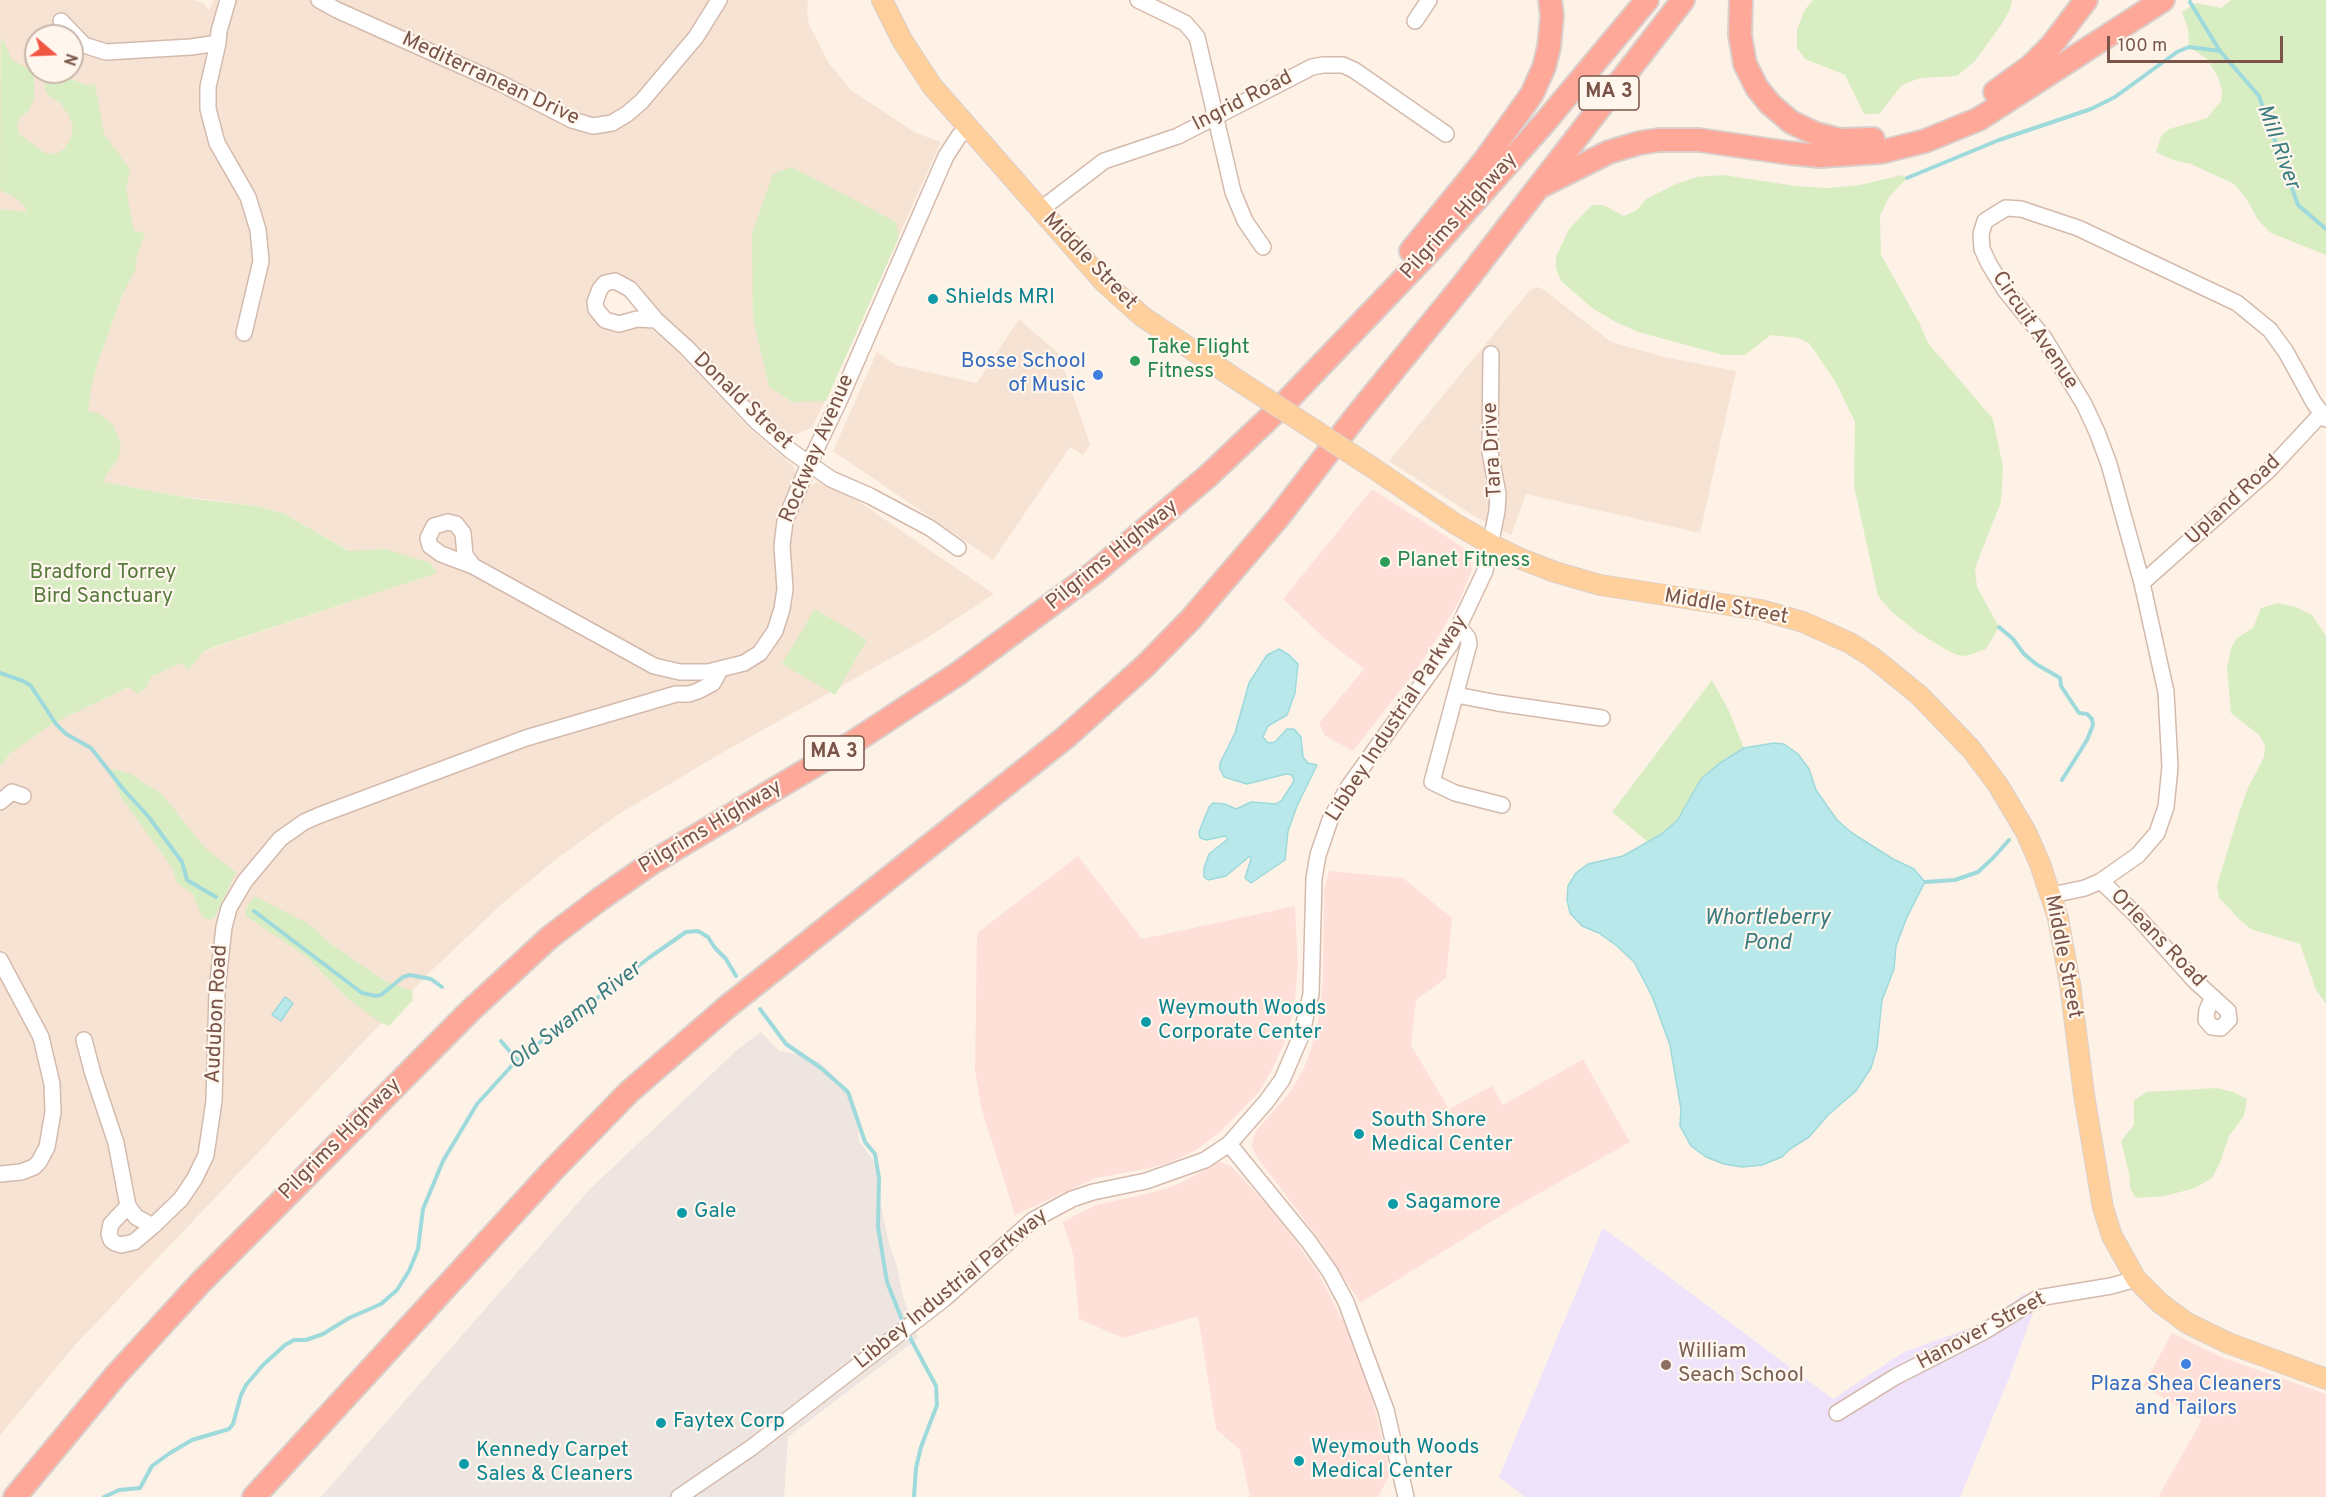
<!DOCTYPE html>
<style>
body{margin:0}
#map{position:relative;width:2326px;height:1497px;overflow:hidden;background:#fef2e6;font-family:Overpass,sans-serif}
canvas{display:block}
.north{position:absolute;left:24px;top:24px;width:60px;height:60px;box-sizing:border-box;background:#fff7ee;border:2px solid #cab6ac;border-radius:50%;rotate:109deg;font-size:16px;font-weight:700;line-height:24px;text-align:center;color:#7a5448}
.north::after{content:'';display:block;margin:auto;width:21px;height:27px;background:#f15642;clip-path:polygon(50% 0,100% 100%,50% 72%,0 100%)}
.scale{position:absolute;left:2107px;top:36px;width:176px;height:27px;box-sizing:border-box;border:3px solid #7a5448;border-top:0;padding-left:8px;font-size:18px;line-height:21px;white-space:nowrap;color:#7a5448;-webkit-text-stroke:4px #fff7ee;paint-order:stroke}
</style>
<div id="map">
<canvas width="2326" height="1497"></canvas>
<div class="north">N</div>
<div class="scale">100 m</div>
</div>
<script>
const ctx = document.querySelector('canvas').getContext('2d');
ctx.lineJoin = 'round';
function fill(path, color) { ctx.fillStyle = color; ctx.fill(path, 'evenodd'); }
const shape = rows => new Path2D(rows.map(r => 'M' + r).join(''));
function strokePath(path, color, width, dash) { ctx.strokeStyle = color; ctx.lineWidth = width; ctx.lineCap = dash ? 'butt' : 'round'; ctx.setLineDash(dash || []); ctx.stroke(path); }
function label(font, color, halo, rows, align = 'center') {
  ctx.font = font + ' Overpass,sans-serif'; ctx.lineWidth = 4.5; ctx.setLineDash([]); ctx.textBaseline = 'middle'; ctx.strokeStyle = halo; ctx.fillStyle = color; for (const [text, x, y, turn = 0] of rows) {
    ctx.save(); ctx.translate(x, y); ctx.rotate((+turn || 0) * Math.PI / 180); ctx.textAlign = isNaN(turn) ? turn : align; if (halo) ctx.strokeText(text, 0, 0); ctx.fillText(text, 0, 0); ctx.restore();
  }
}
fill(shape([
 [0,0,193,0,203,3,209,10,214,0,808,0,807,11,809,25,828,62,852,91,916,133,941,142,813,427,797,434,789,435,774,427,626,278,619,276,590,306,634,325,647,326,651,329,674,348,750,429,794,467,796,478,777,523,775,535,776,570,808,487,817,482,852,497,994,594,927,638,720,754,619,814,559,857,503,903,428,974,75,1345,0,1435,0,766,11,753,31,737,59,720,213,648,437,573,350,551,283,513,256,506,180,496,66,476,97,365,145,233,0,209],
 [36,36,72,36,72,72,36,72],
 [1537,287,1543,289,1611,342,1664,357,1736,371,1700,533,1526,494,1511,535,1474,516,1389,461,1530,290],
 [1019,319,1059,354,1090,444,1083,455,1070,447,993,560,833,451,877,352,896,365,977,383]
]), '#f6e3d4');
fill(shape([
 [1372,489,1464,548,1470,558,1472,570,1459,601,1440,634,1414,673,1353,751,1324,735,1319,723,1364,669,1326,640,1283,599],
 [1078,856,1142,939,1295,906,1298,967,1294,1008,1286,1038,1275,1064,1259,1092,1220,1132,1196,1150,1169,1163,1145,1169,1096,1178,1015,1215,981,1107,975,1071,977,933],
 [1329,871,1403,878,1452,918,1446,978,1416,1000,1411,1045,1449,1109,1492,1086,1503,1105,1583,1059,1630,1142,1515,1207,1360,1303,1321,1242,1257,1157,1252,1147,1253,1139,1256,1131,1290,1092,1304,1068,1314,1040,1319,1015,1323,980,1324,891],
 [1219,1161,1232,1167,1270,1208,1291,1235,1318,1273,1347,1329,1370,1391,1386,1453,1389,1476,1378,1497,1250,1497,1240,1450,1216,1429,1198,1316,1123,1338,1079,1319,1073,1254,1063,1222,1096,1205,1158,1191,1181,1183],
 [2172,1333,2221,1357,2326,1394,2326,1497,2158,1497,2202,1420,2143,1386]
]), '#ffe0d9');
fill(shape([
 [761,1032,779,1051,804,1055,819,1062,836,1078,856,1108,859,1141,877,1165,880,1179,880,1202,890,1247,897,1266,903,1297,918,1338,788,1437,784,1497,321,1497,589,1190,738,1049]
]), '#eee5e0');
fill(shape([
 [1603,1228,1833,1399,1904,1352,1984,1323,2025,1293,2034,1310,2009,1378,1960,1497,1525,1497,1499,1477]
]), '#efe3fb');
fill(shape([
 [1813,0,2012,0,2010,9,2001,25,1975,61,1957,76,1920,78,1902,85,1879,114,1864,114,1845,75,1805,59,1797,48,1797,30,1804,11],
 [2231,0,2326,0,2326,255,2271,233,2258,220,2246,198,2234,184,2191,164,2173,160,2156,152,2161,136,2169,129,2207,118,2221,101,2222,90,2218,77,2207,59,2189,47,2188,29,2182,12,2196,3,2221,8],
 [1,39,5,43,12,60,34,72,34,99,29,110,20,118,17,125,19,134,45,153,56,154,64,149,71,138,73,126,68,114,60,103,49,96,44,87,46,78,56,76,69,78,86,85,95,84,104,134,130,169,126,189,134,231,145,233,137,256,135,271,123,293,97,365,91,389,88,411,98,413,113,425,121,444,118,459,107,474,103,482,195,499,256,506,283,513,349,551,385,549,430,563,437,573,211,648,203,652,189,670,181,663,151,677,146,688,138,694,129,687,52,724,11,753,0,766,0,209,27,212,24,205,17,199,0,190],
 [792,167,896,222,899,237,826,401,792,402,769,387,753,318,752,233,773,174],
 [1723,175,1796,186,1827,188,1860,185,1902,175,1907,178,1889,197,1880,216,1881,255,1920,324,1928,343,1993,419,2003,467,2001,502,1975,568,1977,587,1999,627,1986,649,1966,656,1957,655,1945,649,1917,632,1892,612,1878,596,1854,486,1855,422,1835,381,1809,343,1798,338,1771,335,1745,355,1723,355,1638,332,1614,321,1592,308,1561,281,1556,269,1556,257,1569,229,1592,205,1603,205,1624,216,1637,210,1646,199,1676,184,1697,177],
 [2277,603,2296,607,2312,615,2326,636,2326,1004,2316,990,2300,944,2251,929,2240,920,2219,898,2217,885,2239,813,2248,788,2264,757,2265,746,2260,736,2231,713,2227,669,2231,648,2237,638,2253,628,2261,608],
 [815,609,867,640,835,695,782,664],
 [1712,680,1729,711,1744,748,1720,763,1702,779,1677,821,1649,843,1612,812],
 [113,769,129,773,162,794,205,848,236,872,215,917,210,920,202,917,193,894,177,883,173,870,163,855,122,799,112,778],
 [254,896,309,924,331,944,387,982,412,991,413,1000,389,1026,381,1023,347,998,308,958,246,916,245,910],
 [2217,1088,2233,1092,2247,1099,2244,1116,2229,1136,2220,1163,2212,1178,2195,1188,2165,1196,2136,1198,2130,1188,2129,1173,2121,1141,2134,1125,2134,1100,2147,1092]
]), '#d9edc3');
const water = shape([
 [1279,649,1289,655,1298,664,1295,693,1287,715,1268,726,1263,737,1268,743,1275,742,1287,729,1294,729,1301,737,1303,757,1308,763,1317,765,1297,806,1288,831,1285,860,1251,883,1245,878,1251,859,1250,856,1226,876,1208,880,1204,877,1204,868,1209,854,1228,839,1225,836,1207,840,1200,838,1199,832,1209,807,1213,803,1225,804,1236,809,1251,802,1276,804,1282,800,1294,781,1292,775,1286,774,1247,784,1224,777,1220,769,1220,763,1235,733,1249,683,1267,655,1279,649],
 [1774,743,1784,744,1798,754,1809,769,1816,790,1837,820,1852,833,1893,859,1914,869,1925,882,1907,917,1896,946,1894,969,1882,1000,1877,1048,1871,1068,1856,1091,1828,1115,1809,1137,1790,1149,1782,1157,1762,1165,1742,1167,1724,1164,1706,1157,1691,1146,1680,1126,1681,1109,1670,1045,1652,996,1634,962,1617,946,1599,933,1582,926,1570,913,1567,900,1568,886,1576,873,1588,864,1623,856,1660,835,1677,821,1701,779,1720,763,1744,748,1774,743],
 [285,997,293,1003,281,1021,272,1015,285,997]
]);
fill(water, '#b8e8ea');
strokePath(water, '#9ed9dc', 1.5);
strokePath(shape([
 [2190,2,2220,51,2259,96,2298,205,2326,229],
 [1907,178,1999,140,2091,109,2115,97,2177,52,2189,47,2220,51],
 [1999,627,2013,639,2024,654,2036,664,2060,678,2061,686,2079,713,2087,714,2092,719,2093,725,2087,740,2062,780],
 [0,673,23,681,31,686,56,724,66,734,91,748,124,790,148,816,182,862,187,880,216,897],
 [1925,882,1955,880,1978,872,1993,858,2009,840],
 [254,911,362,993,376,996,381,995,403,977,410,975,431,979,442,987],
 [760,1009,786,1044,821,1068,848,1092,865,1142,875,1154,879,1178,878,1227,887,1282,904,1325],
 [501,1041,517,1060],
 [907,1332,936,1386,937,1405,921,1447,916,1468,914,1497],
 [104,1497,119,1490,140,1488,152,1466,170,1453,192,1440,229,1429,233,1424,241,1395,246,1385,263,1365,285,1345,294,1340,306,1340,323,1334,349,1318,381,1304,397,1290,409,1271,418,1249,423,1209,443,1161,477,1104,517,1060,650,957,686,932,698,931,708,937,715,948,726,959,736,976]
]), '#9ed9dc', 4);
const minor = shape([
 [228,0,219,31,218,43,208,87,208,109,217,143,248,197,258,230,261,261,244,333],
 [319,0,337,10,500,83,572,120,593,126,612,123,627,114,642,101,696,37,719,0],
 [1138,0,1185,23,1197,37,1233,192,1245,221,1263,247],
 [61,21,84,45,106,52,191,47,218,43],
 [1415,21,1429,0],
 [1040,210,1104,161,1178,136,1312,67,1323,65,1343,65,1354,70,1446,134],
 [656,320,637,319,619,324,605,320,596,309,595,302,600,289,605,283,615,281,630,289,656,320,687,348,757,422,791,451,831,479,870,496,930,528,958,548],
 [473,566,441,554,430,546,428,538,434,526,448,522,456,524,463,533,465,555,473,566,654,666,680,672,708,672,744,663,760,653,775,631,782,609,785,589,782,546,785,521,809,464,840,399,946,156,959,136,968,128],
 [2142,583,2269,470,2321,414],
 [1460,628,1468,638,1469,644,1432,782,1455,793,1502,805],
 [1456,695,1498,703,1602,718],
 [0,802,12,792,23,796],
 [2101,881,2134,913,2195,981,2228,1011,2229,1020,2221,1028,2212,1027,2206,1020,2207,1010,2213,997],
 [2052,895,2085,888,2101,881,2138,855,2157,833,2166,807,2170,767,2166,692,2142,583,2109,464,2097,432,2084,404,2044,338,2005,290,1989,264,1982,249,1981,234,1985,221,2006,208,2021,209,2078,228,2237,303,2270,330,2286,352,2314,403,2326,419],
 [0,960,41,1037,52,1084,53,1112,47,1147,39,1162,34,1167,21,1172,0,1174],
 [84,1040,93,1074,116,1143,128,1206,136,1217,153,1226,181,1199,195,1178,206,1155,214,1101,217,990,224,927,229,908,245,881,280,839,304,822,320,815,526,738,676,694,689,694,698,691,713,683,720,670],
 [1229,1144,1309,1242,1330,1272,1346,1302,1386,1410,1406,1497],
 [128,1206,111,1224,109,1234,111,1240,115,1243,121,1245,134,1242,153,1226],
 [1837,1413,1895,1377,1985,1331,2038,1298,2111,1286,2136,1279],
 [679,1497,751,1448,944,1299,1033,1220,1072,1199,1093,1192,1146,1181,1205,1160,1229,1144,1266,1102,1282,1080,1301,1036,1311,994,1314,878,1318,855,1330,820,1349,786,1450,645,1485,571,1497,511,1498,494,1490,452,1491,354]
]);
const major = shape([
 [882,0,902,40,932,86,1104,282,1143,317,1242,383],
 [1373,468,1454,523,1492,545,1519,558,1555,572,1600,585,1761,610,1803,622,1850,643,1872,657,1919,695,1971,749,1998,785,2026,832,2040,864,2058,918,2070,984,2084,1095,2103,1208,2112,1236,2136,1279,2160,1303,2187,1323,2228,1343,2326,1379]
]);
const highway = shape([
 [1741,0,1740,35,1745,64,1757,88,1770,104,1791,122,1814,133,1840,140,1873,139],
 [1995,92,2031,66,2051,46,2086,0],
 [1541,186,1609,152,1639,143,1659,140,1699,140,1789,153,1820,156,1881,152,1925,141,1979,119,2163,0],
 [1411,251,1485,160,1532,94,1544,67,1549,47,1552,16,1550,0],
 [15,1497,116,1375,201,1282,471,1010,550,937,600,899,653,862,852,743,959,673,1095,572,1208,476,1284,404,1432,249,1546,121,1647,0],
 [254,1497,553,1170,629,1092,727,1007,1066,737,1146,665,1191,619,1277,519,1357,415,1466,281,1683,0]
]);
strokePath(minor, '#d4baad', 18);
strokePath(major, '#dacfcc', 22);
strokePath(highway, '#dacfcc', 26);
strokePath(minor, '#fff', 15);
strokePath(major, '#ffd09c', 20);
strokePath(highway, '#fda898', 22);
const majorBridge = shape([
 [1242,383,1373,468]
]);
strokePath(majorBridge, '#dacfcc', 22, []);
strokePath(majorBridge, '#ffd09c', 20);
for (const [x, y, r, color] of [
 [933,299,6,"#0f9aa8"],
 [1135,361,6,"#2e9e5b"],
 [1098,375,6,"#3f7fe0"],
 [1385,562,6,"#2e9e5b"],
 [1146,1022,6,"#0f9aa8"],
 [1359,1134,6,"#0f9aa8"],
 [1393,1204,6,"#0f9aa8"],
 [682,1213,6,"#0f9aa8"],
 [2186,1364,6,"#3f7fe0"],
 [1666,1365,6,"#8d6e63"],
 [661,1423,6,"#0f9aa8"],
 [1299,1461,6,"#0f9aa8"],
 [464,1464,6,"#0f9aa8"]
]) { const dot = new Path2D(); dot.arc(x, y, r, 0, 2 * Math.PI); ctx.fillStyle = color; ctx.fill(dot); strokePath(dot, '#fff7ee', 2); }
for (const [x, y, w] of [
 [1609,93,60],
 [834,753,60]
]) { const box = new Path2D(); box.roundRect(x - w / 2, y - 17, w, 34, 4.5); ctx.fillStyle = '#fff7ee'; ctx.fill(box); strokePath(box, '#7a5448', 1.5); }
label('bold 20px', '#7a5448', null, [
 ["MA 3",1609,93],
 ["MA 3",834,753]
]);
label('21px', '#7a5448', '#fff7ee', [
 ["Mediterranean Drive",490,80,25],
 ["Ingrid Road",1243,102,-27],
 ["Pilgrims Highway",1460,217,-48],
 ["Middle Street",1089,262,46],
 ["Circuit Avenue",2034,331,56],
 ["Donald Street",742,402,44],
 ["Rockway Avenue",818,449,-67],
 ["Tara Drive",1494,450,-93],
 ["Upland Road",2234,501,-43],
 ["Pilgrims Highway",1113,556,-39],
 ["Middle Street",1726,608,10],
 ["Libbey Industrial Parkway",1398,719,-57],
 ["Pilgrims Highway",711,828,-31],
 ["Orleans Road",2157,939,46],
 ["Middle Street",2062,957,79],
 ["Audubon Road",218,1014,-87],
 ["Pilgrims Highway",341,1140,-45],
 ["Libbey Industrial Parkway",952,1290,-39],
 ["Hanover Street",1982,1332,-28]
]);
label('21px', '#0d838f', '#fff7ee', [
 ["Shields MRI",945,299],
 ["Weymouth Woods",1158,1010],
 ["Corporate Center",1158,1034],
 ["South Shore",1371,1122],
 ["Medical Center",1371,1146],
 ["Sagamore",1405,1204],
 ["Gale",694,1213],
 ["Faytex Corp",673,1423],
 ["Weymouth Woods",1311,1449],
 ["Medical Center",1311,1473],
 ["Kennedy Carpet",476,1452],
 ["Sales & Cleaners",476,1476]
], 'left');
label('21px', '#27864d', '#fff7ee', [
 ["Take Flight",1147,349],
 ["Fitness",1147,373],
 ["Planet Fitness",1397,562]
], 'left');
label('21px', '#366cbe', '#fff7ee', [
 ["Bosse School",1086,363],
 ["of Music",1086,387],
 ["Plaza Shea Cleaners",2186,1386,"center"],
 ["and Tailors",2186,1410,"center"]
], 'right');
label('21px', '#557a3c', '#fff7ee', [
 ["Bradford Torrey",103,574],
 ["Bird Sanctuary",103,598]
]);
label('21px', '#785e54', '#fff7ee', [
 ["William",1678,1353],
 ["Seach School",1678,1377]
], 'left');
label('italic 22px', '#3a7c80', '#fff7ee', [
 ["Mill River",2277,147,70],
 ["Whortleberry",1767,920],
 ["Pond",1767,945],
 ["Old Swamp River",576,1017,-38]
]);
</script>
